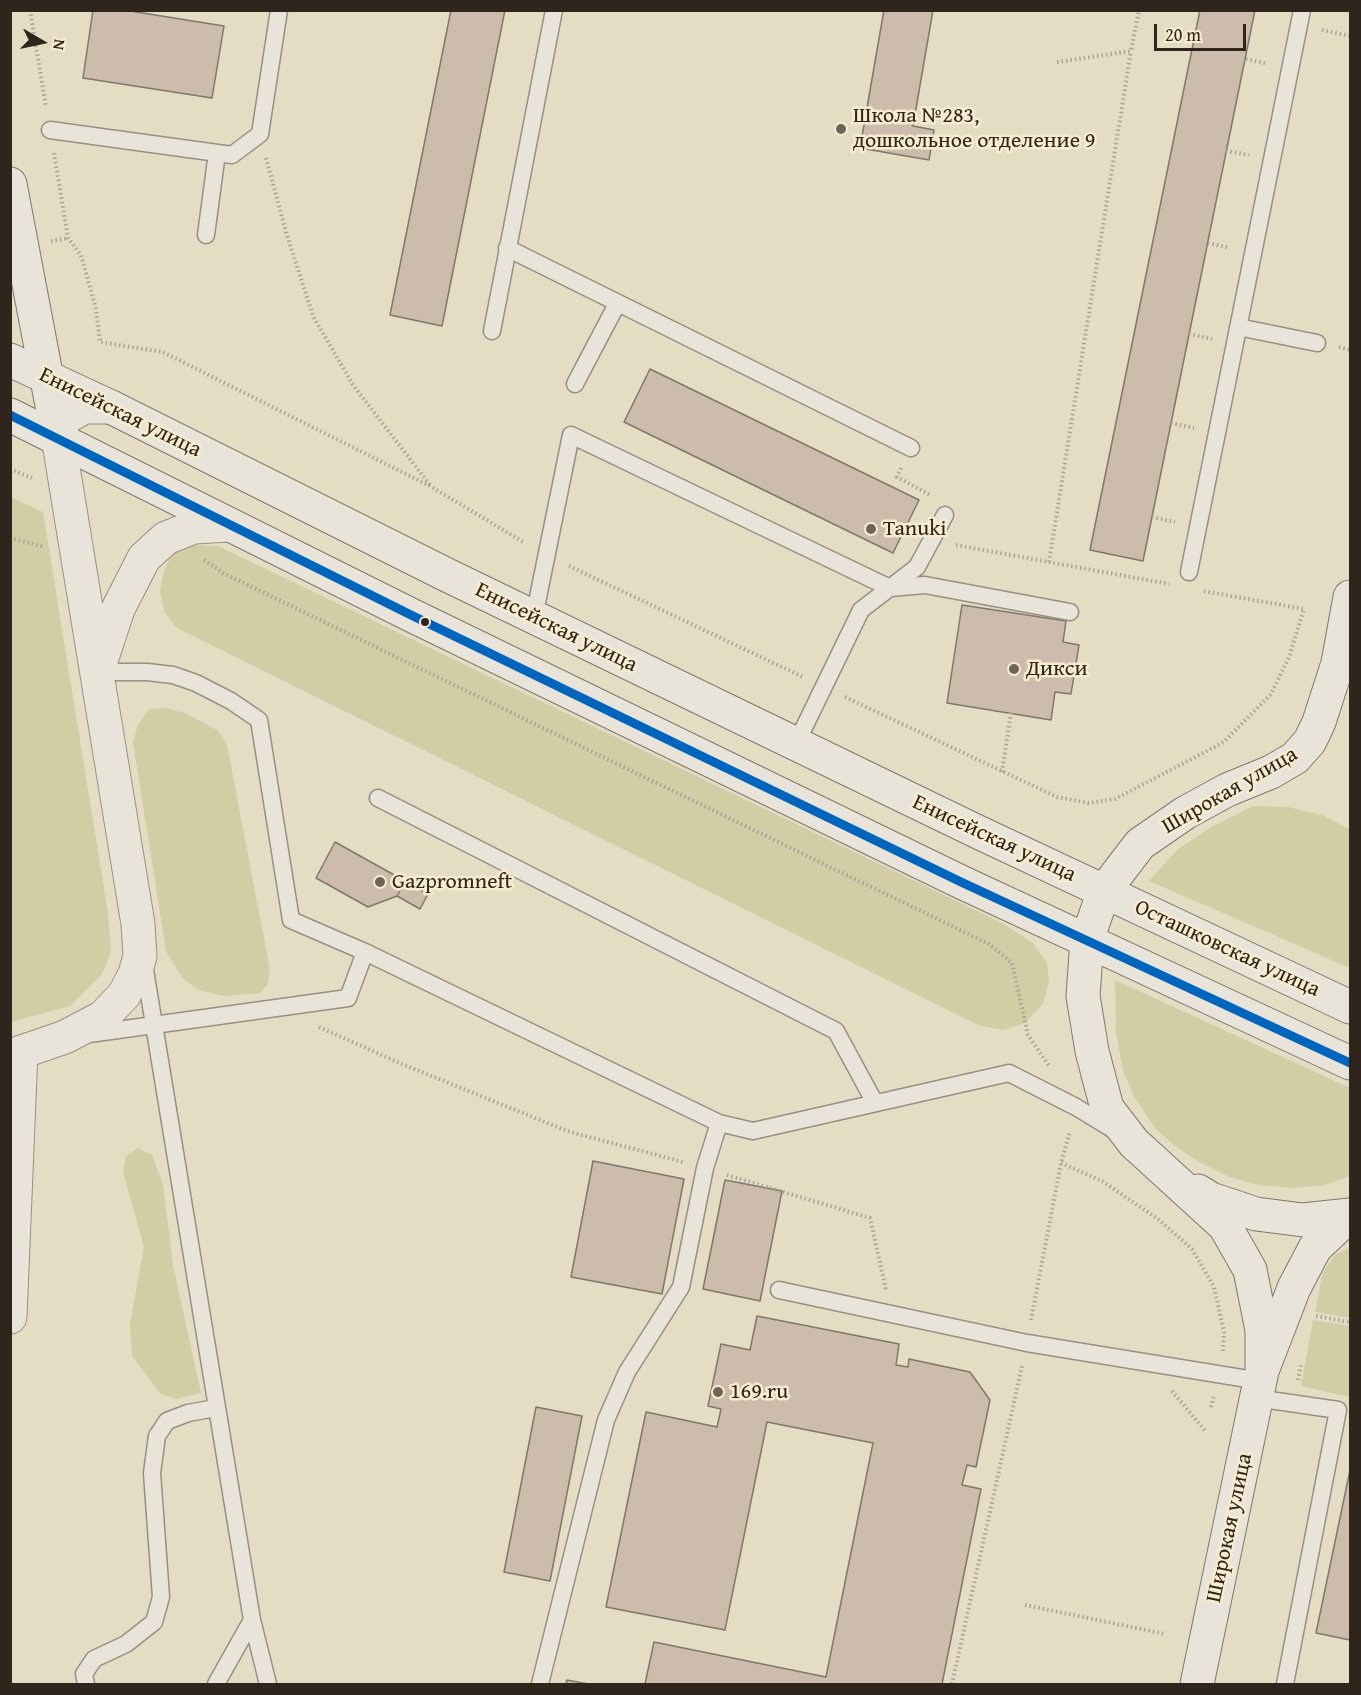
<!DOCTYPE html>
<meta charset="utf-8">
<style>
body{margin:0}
#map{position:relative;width:1361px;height:1695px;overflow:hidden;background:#e5dcc4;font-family:"Gentium Book Plus",serif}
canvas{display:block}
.frame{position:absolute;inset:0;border:12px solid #30251c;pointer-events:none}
.north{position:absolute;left:12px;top:12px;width:60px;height:60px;-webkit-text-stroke:4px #f7ecd0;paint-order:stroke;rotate:99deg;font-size:16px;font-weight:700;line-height:24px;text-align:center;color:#30251c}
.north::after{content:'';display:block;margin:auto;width:21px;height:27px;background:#30251c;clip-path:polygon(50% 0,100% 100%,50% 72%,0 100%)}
.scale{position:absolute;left:1154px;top:24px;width:92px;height:27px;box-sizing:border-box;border:3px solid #30251c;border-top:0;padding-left:8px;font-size:18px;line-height:21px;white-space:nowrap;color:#30251c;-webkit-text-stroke:4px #f7ecd0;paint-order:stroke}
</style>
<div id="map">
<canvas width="1361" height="1695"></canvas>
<div class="frame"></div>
<div class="north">N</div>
<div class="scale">20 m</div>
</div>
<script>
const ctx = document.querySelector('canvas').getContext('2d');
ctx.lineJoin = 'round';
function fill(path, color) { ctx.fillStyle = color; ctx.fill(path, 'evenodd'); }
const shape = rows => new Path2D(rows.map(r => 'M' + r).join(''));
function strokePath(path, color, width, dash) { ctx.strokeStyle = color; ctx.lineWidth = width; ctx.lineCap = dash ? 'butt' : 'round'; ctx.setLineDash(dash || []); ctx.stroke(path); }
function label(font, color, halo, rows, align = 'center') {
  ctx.font = font + ' "Gentium Book Plus",serif'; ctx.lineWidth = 5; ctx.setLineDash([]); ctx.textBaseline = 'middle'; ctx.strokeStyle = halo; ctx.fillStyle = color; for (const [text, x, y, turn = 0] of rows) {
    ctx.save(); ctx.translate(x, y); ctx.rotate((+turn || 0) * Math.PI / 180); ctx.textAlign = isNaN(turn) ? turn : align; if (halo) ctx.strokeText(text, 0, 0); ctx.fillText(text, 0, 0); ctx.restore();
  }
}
fill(shape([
 [10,497,43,512,108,913,111,949,108,961,101,975,70,1006,11,1022],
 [194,545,218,546,1000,922,1033,943,1047,963,1049,981,1043,1004,1025,1023,1003,1030,978,1025,177,628,164,612,160,591,164,570,173,553],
 [166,708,185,713,217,730,224,739,228,750,270,970,268,984,260,993,225,996,201,991,182,978,166,951,133,742,138,725,149,709],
 [1253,806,1288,807,1325,816,1350,830,1350,968,1149,881,1177,850,1211,827],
 [1115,980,1350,1088,1350,1176,1325,1185,1294,1188,1259,1185,1229,1177,1201,1163,1176,1147,1155,1128,1135,1098,1123,1071,1116,1033],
 [138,1148,152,1155,163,1184,173,1265,201,1393,176,1399,161,1394,132,1356,130,1324,144,1247,123,1172,126,1156],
 [1350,1248,1350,1318,1315,1312,1323,1272,1336,1254],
 [1313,1320,1350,1326,1350,1397,1301,1386]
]), '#d2cda4');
const building = shape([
 [93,10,124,10,224,26,212,98,83,78,93,10],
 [451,10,505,10,442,326,390,315,451,10],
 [884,10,933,10,913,126,934,130,929,160,860,148,884,10],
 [1200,10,1255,10,1143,561,1090,550,1200,10],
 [650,369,919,500,893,553,624,422,650,369],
 [962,605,1066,621,1063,642,1079,645,1071,694,1055,692,1051,720,947,703,962,605],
 [335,842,405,881,397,896,368,907,316,878,335,842],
 [405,881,428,894,420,909,397,896,405,881],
 [593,1161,684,1179,662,1294,571,1277,593,1161],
 [725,1180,782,1191,760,1301,703,1289,725,1180],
 [757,1316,899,1344,896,1365,908,1367,909,1359,970,1372,990,1400,976,1467,967,1465,962,1485,981,1489,942,1684,645,1684,654,1642,826,1677,873,1443,767,1422,725,1630,606,1607,646,1412,717,1427,721,1409,708,1406,721,1344,750,1350,757,1316],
 [536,1407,582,1416,550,1581,504,1572,536,1407],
 [1350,1470,1350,1640,1316,1633,1350,1470],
 [567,1680,588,1684,566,1684,567,1680]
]);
fill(building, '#cdbcac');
strokePath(building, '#7e786b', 1.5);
const lane = shape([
 [50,130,232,155,260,134,279,10],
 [206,235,217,153],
 [507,248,911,448],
 [1238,327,1317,343],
 [492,331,554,10],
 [575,384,617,304],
 [1189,572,1302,10],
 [534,617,571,435,890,588,925,585,1070,612],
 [98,672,147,672,173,675,196,683,231,701,259,720,291,920,365,952,719,1123,753,1131,1009,1073,1076,1107,1112,1129],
 [796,744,861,610,917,567,945,515],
 [378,798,836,1031,875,1103],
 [144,964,252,1620,268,1684],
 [89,1034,348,998,365,952],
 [779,1290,1027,1343,1260,1381],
 [1256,1398,1338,1410,1285,1684],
 [86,1684,84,1674,94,1659,126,1644,154,1622,161,1597,152,1473,157,1436,167,1421,188,1413,216,1408],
 [216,1684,252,1620],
 [540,1684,606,1420,627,1372,681,1287,705,1168,719,1123]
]);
const street = shape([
 [99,667,118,609,144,558,166,538,194,527,229,525],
 [10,1056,65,1037,103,1017,124,995,135,974,140,956,138,924,58,437,65,418,84,407,111,407],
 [10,1317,21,1052]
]);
const secondary = shape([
 [10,184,58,437],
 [10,360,111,407,447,575,978,832,1350,1007],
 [10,415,411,615,961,882,1350,1063],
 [1198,1191,1211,1199,1256,1214,1303,1220,1350,1215],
 [1262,1371,1262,1330,1250,1270,1225,1226,1134,1143,1107,1108,1092,1051,1083,996,1087,940,1104,891,1140,844,1185,813,1227,790,1271,772,1295,758,1310,741,1319,722,1338,663,1350,597],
 [1197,1684,1262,1371,1294,1288,1315,1248,1350,1215]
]);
strokePath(lane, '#979082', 19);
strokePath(street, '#979082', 35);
strokePath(secondary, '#7e786b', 35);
strokePath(shape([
 [30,10,46,107],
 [1322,30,1350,36],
 [1246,59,1268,64],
 [1057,62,1131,51,1139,10],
 [1226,151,1249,155],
 [54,153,68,238,81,255,96,309,100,342,163,352,430,486,525,543],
 [266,158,286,232,313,316,353,385,430,485],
 [51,241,68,238],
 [1208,243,1230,248],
 [1189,334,1212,339],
 [1339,347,1350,350],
 [1171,423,1194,428],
 [901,468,897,477,932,496],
 [10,469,32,478],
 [1152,517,1175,522],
 [10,538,45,547],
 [956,545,1169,584],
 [204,560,223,573,989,944,1012,963,1028,1035,1049,1066],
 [1049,562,1131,51],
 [569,566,803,677],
 [845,697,1057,797,1089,803,1115,799,1224,742,1271,694,1289,657,1304,609,1203,591],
 [1002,772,1011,713],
 [319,1027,402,1064,567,1131,683,1162],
 [1061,1163,1102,1181,1158,1219,1192,1249,1214,1287,1224,1332,1223,1351],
 [727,1175,870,1218,886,1290],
 [1316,1316,1350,1322],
 [1031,1320,1061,1163,1070,1131],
 [1298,1380,1301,1364],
 [1172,1391,1206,1432],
 [1211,1407,1214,1396],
 [1025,1605,1165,1634],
 [952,1684,1022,1366]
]), '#a8a39a', 4, [1.5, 3]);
strokePath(lane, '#e9e4d9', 16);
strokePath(street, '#e9e4d9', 33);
strokePath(secondary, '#e9e4d9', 33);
strokePath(shape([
 [10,415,411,615,961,882,1350,1063]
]), '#0065bd', 9);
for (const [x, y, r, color] of [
 [841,129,6,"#6f6557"],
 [871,529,6,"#6f6557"],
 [425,622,5,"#30251c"],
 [1014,669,6,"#6f6557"],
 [380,882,6,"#6f6557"],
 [718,1392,6,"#6f6557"]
]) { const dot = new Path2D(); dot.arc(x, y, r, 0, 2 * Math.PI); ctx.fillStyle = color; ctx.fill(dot); strokePath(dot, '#f7ecd0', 2); }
label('22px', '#30251c', '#f7ecd0', [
 ["Школа №283,",853,116],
 ["дошкольное отделение 9",853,141],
 ["Tanuki",883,529],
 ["Дикси",1026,669],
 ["Gazpromneft",392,882],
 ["169.ru",730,1392]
], 'left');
label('22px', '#30251c', '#f7ecd0', [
 ["Енисейская улица",120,413,26],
 ["Енисейская улица",556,628,26],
 ["Широкая улица",1230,791,-30],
 ["Енисейская улица",994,839,25],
 ["Осташковская улица",1227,949,25],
 ["Широкая улица",1230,1528,-78]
]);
</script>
